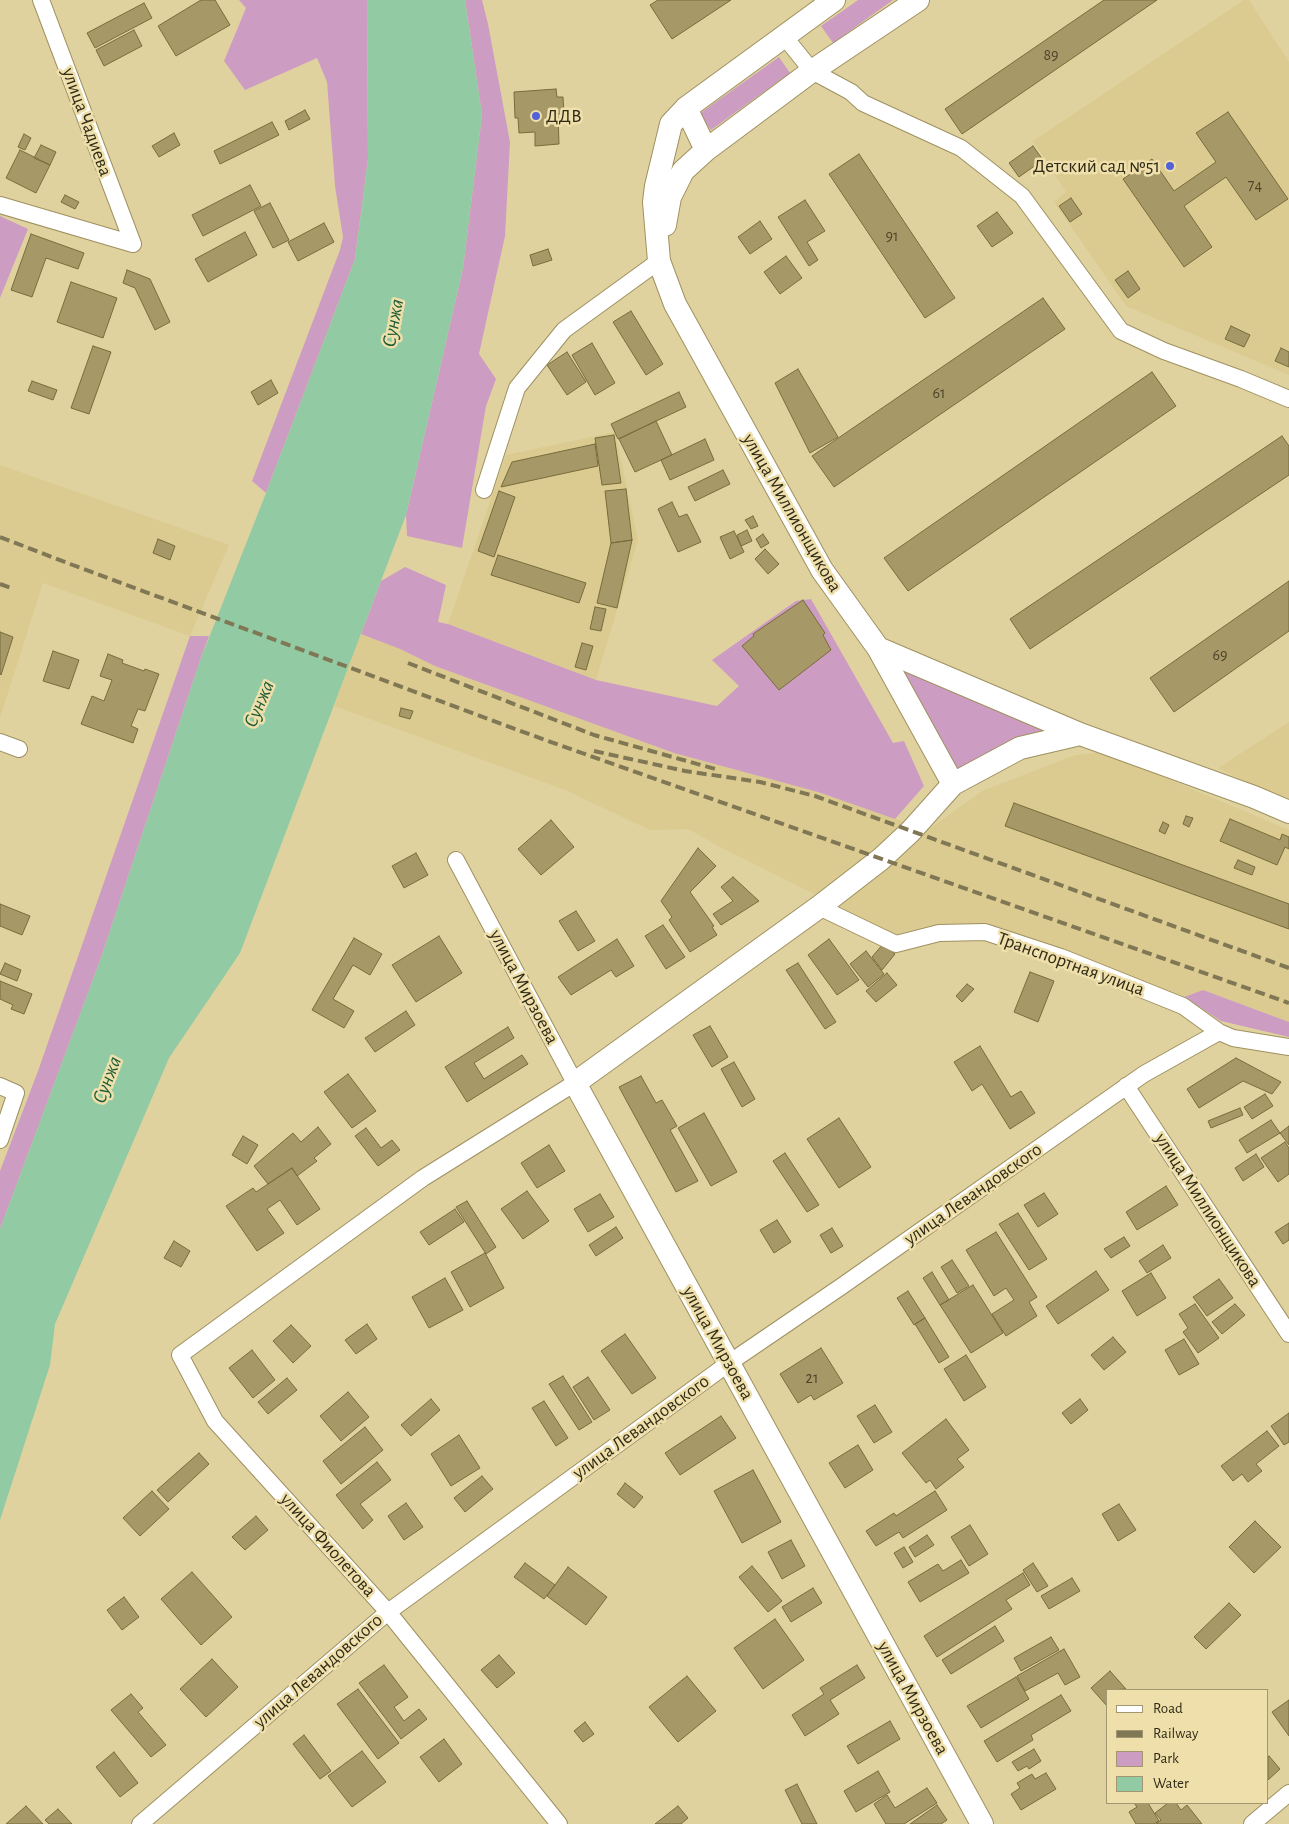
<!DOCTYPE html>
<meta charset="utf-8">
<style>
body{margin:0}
#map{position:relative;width:1289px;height:1824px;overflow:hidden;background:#e0d29f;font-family:"Alegreya Sans",sans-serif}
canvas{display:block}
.legend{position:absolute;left:1106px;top:1689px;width:162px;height:115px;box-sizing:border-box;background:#eedfab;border:1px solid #a29770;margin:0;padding:6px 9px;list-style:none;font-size:15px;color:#302b17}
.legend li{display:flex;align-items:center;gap:10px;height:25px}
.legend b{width:25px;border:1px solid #a29770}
</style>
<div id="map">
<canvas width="1289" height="1824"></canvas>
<ul class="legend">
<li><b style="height:6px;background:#fff"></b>Road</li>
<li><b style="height:6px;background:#807755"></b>Railway</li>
<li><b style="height:14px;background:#cd9cc2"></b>Park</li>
<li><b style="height:14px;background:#92caa4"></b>Water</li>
</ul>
</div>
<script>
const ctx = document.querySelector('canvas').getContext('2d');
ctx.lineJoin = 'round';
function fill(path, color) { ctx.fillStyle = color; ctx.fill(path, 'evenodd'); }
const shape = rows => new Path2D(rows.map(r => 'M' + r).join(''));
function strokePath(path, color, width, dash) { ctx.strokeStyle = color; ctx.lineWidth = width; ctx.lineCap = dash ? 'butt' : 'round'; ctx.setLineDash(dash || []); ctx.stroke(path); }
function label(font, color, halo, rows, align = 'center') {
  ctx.font = font + ' "Alegreya Sans",sans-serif'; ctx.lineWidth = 5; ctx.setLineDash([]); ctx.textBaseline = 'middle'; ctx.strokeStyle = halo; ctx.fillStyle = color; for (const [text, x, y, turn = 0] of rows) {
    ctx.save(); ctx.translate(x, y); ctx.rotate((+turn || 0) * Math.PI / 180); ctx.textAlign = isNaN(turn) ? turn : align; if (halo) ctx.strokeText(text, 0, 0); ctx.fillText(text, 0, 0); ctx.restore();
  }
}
fill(shape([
 [1244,0,1249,0,1289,62,1289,375,1126,306,1054,202,1066,192,1033,141],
 [615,432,638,540,596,680,448,624,506,455],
 [0,465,229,545,190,636,43,583,0,718],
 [361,634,400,649,435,666,674,753,818,792,928,830,982,791,1075,755,1104,752,1289,830,1289,1022,1203,990,1184,997,985,923,928,926,895,934,720,847,688,829,650,830,565,790,334,706],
 [1289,722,1289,800,1278,797,1218,768]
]), '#dbcb90');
fill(shape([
 [239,0,367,0,368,159,355,259,266,493,252,481,340,250,343,237,335,186,327,82,317,58,245,90,224,61,246,8],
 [465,0,482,0,488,24,510,142,505,236,479,354,496,379,486,406,462,548,407,536,406,515,463,268,482,115],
 [858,0,893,0,833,43,821,26],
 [779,57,790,73,711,130,699,114],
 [0,216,28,229,0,298],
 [405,567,446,585,438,622,448,624,596,680,717,706,739,686,712,660,796,601,811,599,893,743,904,741,924,786,895,819,818,792,674,753,435,666,400,649,361,634,381,581],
 [190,636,209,636,201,658,101,958,0,1229,0,1171,38,1071],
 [878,648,1080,734,953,784],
 [1203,990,1289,1022,1289,1037,1221,1021,1184,997]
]), '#cd9cc2');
fill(shape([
 [367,0,465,0,482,115,463,268,406,515,240,953,169,1058,55,1324,50,1365,0,1520,0,1229,101,958,201,658,266,493,355,259,368,159]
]), '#92caa4');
const building = shape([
 [201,0,215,0,230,25,176,56,158,26,201,0],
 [658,0,731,0,672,39,650,5,658,0],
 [1104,0,1157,0,962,134,945,109,1104,0],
 [144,3,152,18,95,48,87,33,144,3],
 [134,30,142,46,104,66,96,50,134,30],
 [556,89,557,97,563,97,564,114,558,114,559,144,535,146,535,132,519,133,518,118,515,118,514,92,556,89],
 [305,110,310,119,289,130,285,121,305,110],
 [1228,112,1288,199,1256,220,1226,177,1184,206,1212,247,1184,267,1123,179,1152,159,1174,191,1216,162,1196,133,1228,112],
 [272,122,279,135,220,164,214,151,272,122],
 [174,133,180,145,159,157,152,146,174,133],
 [24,134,31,138,25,150,18,147,24,134],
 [41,145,56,152,50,165,34,158,41,145],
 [1033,146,1043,160,1019,177,1009,163,1033,146],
 [20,150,50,165,36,193,6,178,20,150],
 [859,154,955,298,925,318,829,174,859,154],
 [250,185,261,206,203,236,192,215,250,185],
 [65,195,79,202,75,209,61,202,65,195],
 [1071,198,1082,214,1070,222,1059,206,1071,198],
 [805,200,825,231,807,242,818,260,809,266,778,217,805,200],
 [270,203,289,240,273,248,254,211,270,203],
 [997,212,1013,233,992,247,977,226,997,212],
 [760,221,772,239,750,254,738,237,760,221],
 [324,223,334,242,298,261,288,242,324,223],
 [245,232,257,255,208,282,195,259,245,232],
 [31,234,84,253,78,269,46,258,32,297,11,290,31,234],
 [548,249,552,260,533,266,530,255,548,249],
 [786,256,802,278,780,294,764,272,786,256],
 [127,270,150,279,170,322,155,330,135,288,123,283,127,270],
 [1128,271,1140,289,1128,298,1115,280,1128,271],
 [71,282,117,298,103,338,57,322,71,282],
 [1043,298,1065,329,834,487,812,456,1043,298],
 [631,311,663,364,646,375,613,322,631,311],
 [1231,326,1250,335,1244,347,1225,339,1231,326],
 [592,343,615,383,595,395,572,355,592,343],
 [93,346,111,352,89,414,71,408,93,346],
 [1281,348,1289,352,1289,367,1275,361,1281,348],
 [567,352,586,382,567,395,547,365,567,352],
 [798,369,838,437,810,453,775,383,798,369],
 [1152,372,1176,406,908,591,884,558,1152,372],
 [271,380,278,393,258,405,251,392,271,380],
 [32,381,57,390,53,400,28,391,32,381],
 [679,392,686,407,618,439,611,424,679,392],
 [656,421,672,455,635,472,619,439,656,421],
 [614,435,621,483,602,485,595,438,614,435],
 [1282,436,1289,446,1289,475,1030,649,1010,619,1282,436],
 [705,439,714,460,670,480,661,460,705,439],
 [595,444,598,466,501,487,512,462,595,444],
 [723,470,730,484,695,501,688,487,723,470],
 [626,489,632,540,611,543,605,491,626,489],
 [499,491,515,497,494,557,478,551,499,491],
 [672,502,679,517,687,514,701,542,678,552,658,509,672,502],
 [753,516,758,526,751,529,745,520,753,516],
 [747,530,752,541,741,546,737,535,747,530],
 [734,531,744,552,730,559,720,537,734,531],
 [763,534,769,543,761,548,756,539,763,534],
 [158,539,175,546,170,560,153,553,158,539],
 [632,540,617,608,597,603,611,543,632,540],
 [765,549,779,564,768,574,755,559,765,549],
 [498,555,586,583,579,603,491,575,498,555],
 [1289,581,1289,631,1174,712,1150,678,1289,581],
 [803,600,825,633,823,635,831,650,779,690,742,646,754,636,753,634,803,600],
 [595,607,606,609,601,631,590,629,595,607],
 [0,632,13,637,1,675,0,674,0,632],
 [582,643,593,646,586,670,575,667,582,643],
 [53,651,79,660,69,689,43,681,53,651],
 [108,654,123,660,122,663,144,671,145,669,159,674,145,711,138,709,131,726,138,729,133,743,81,724,92,696,104,701,112,680,100,676,108,654],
 [401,708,413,711,410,719,399,716,401,708],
 [1014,803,1289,904,1289,929,1005,826,1014,803],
 [1186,816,1193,818,1189,827,1183,824,1186,816],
 [1230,819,1280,840,1282,834,1289,837,1289,849,1285,847,1277,865,1220,841,1230,819],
 [551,820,574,847,541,875,518,849,551,820],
 [1163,822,1169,825,1165,834,1159,831,1163,822],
 [698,848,716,866,690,892,714,926,712,927,717,935,690,952,669,920,672,917,661,901,698,848],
 [416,853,428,875,404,888,392,866,416,853],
 [1238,860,1255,867,1252,875,1234,868,1238,860],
 [733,877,759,901,721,925,713,914,733,901,721,887,733,877],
 [0,904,30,916,22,935,0,926,0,904],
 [576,911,595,941,578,951,559,921,576,911],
 [663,925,685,957,666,969,645,936,663,925],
 [439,936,462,973,416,1002,392,965,439,936],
 [354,938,382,954,370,975,353,965,333,999,354,1011,344,1028,312,1010,354,938],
 [617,939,634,966,616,977,611,970,571,995,558,977,617,939],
 [829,939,859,980,837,995,808,955,829,939],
 [883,944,895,954,882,970,872,957,883,944],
 [866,951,884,974,868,987,850,964,866,951],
 [5,963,21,970,17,981,0,974,5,963],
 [798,963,836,1022,825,1029,786,970,798,963],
 [1030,972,1054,981,1038,1022,1014,1012,1030,972],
 [887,973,897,985,876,1002,866,991,887,973],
 [0,981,32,994,24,1014,11,1009,13,1005,0,999,0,981],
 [967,984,974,989,962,1002,956,996,967,984],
 [406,1011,415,1025,375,1052,365,1038,406,1011],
 [710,1026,728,1057,712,1067,693,1035,710,1026],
 [508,1027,514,1038,474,1063,484,1079,522,1055,528,1064,467,1102,445,1067,508,1027],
 [980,1046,1011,1097,1021,1091,1035,1113,1010,1129,982,1084,972,1091,954,1062,980,1046],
 [1236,1058,1281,1082,1272,1094,1243,1081,1199,1108,1187,1089,1236,1058],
 [734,1062,755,1099,742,1107,721,1069,734,1062],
 [348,1074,376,1111,352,1128,324,1092,348,1074],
 [641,1076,656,1103,662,1100,677,1126,670,1130,698,1181,676,1192,619,1087,641,1076],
 [1265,1094,1273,1106,1252,1119,1244,1107,1265,1094],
 [1240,1108,1243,1115,1211,1128,1208,1121,1240,1108],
 [704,1113,737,1172,711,1186,678,1128,704,1113],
 [839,1118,871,1167,839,1188,807,1139,839,1118],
 [1271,1120,1280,1133,1247,1153,1239,1140,1271,1120],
 [1289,1126,1289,1145,1280,1133,1289,1126],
 [318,1127,331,1144,314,1158,317,1161,297,1176,292,1168,268,1184,254,1166,293,1133,301,1142,318,1127],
 [366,1128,381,1148,392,1140,400,1150,378,1166,355,1136,366,1128],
 [243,1136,258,1145,247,1164,232,1155,243,1136],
 [1285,1142,1289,1148,1289,1174,1278,1182,1261,1158,1285,1142],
 [549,1145,565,1171,537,1188,521,1163,549,1145],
 [785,1153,819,1205,807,1212,773,1161,785,1153],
 [1256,1154,1264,1167,1243,1181,1235,1168,1256,1154],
 [292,1168,320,1209,297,1225,280,1200,267,1209,284,1233,257,1251,226,1206,253,1188,256,1192,292,1168],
 [1166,1186,1178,1205,1137,1230,1126,1212,1166,1186],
 [527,1191,549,1221,523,1239,501,1209,527,1191],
 [1044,1193,1058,1214,1038,1227,1024,1205,1044,1193],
 [600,1194,614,1217,588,1232,574,1209,600,1194],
 [467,1201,496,1247,486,1254,456,1207,467,1201],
 [455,1209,464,1222,429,1245,420,1232,455,1209],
 [1018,1213,1047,1259,1029,1270,999,1224,1018,1213],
 [777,1220,791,1242,774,1253,760,1230,777,1220],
 [1289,1223,1289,1240,1283,1244,1275,1232,1289,1223],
 [616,1227,623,1238,596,1256,589,1245,616,1227],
 [832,1228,843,1246,831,1253,820,1235,832,1228],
 [996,1232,1037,1297,1029,1302,1037,1316,1006,1336,992,1314,1014,1300,1006,1288,994,1296,966,1250,996,1232],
 [1124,1237,1130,1246,1111,1258,1104,1249,1124,1237],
 [174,1241,190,1251,181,1267,164,1258,174,1241],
 [1163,1245,1171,1258,1147,1273,1139,1261,1163,1245],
 [485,1253,504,1288,470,1307,451,1272,485,1253],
 [952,1260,969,1286,957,1293,941,1267,952,1260],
 [1096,1271,1109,1290,1058,1324,1046,1306,1096,1271],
 [932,1272,949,1300,940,1305,923,1278,932,1272],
 [1151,1273,1166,1298,1137,1316,1122,1291,1151,1273],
 [445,1278,463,1310,429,1328,412,1297,445,1278],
 [1219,1279,1233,1298,1207,1316,1193,1297,1219,1279],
 [973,1285,1003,1333,971,1353,940,1305,973,1285],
 [908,1291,925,1318,914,1325,897,1298,908,1291],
 [1195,1304,1219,1338,1198,1353,1183,1332,1188,1328,1179,1314,1195,1304],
 [1235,1304,1245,1315,1222,1334,1212,1322,1235,1304],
 [925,1318,949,1357,939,1363,915,1324,925,1318],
 [367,1324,377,1339,356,1354,345,1340,367,1324],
 [291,1325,311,1346,293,1363,273,1341,291,1325],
 [625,1334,656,1378,632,1394,601,1351,625,1334],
 [1113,1337,1126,1352,1104,1370,1091,1355,1113,1337],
 [1184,1339,1199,1364,1179,1375,1165,1350,1184,1339],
 [821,1348,843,1383,814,1400,811,1395,798,1403,780,1374,821,1348],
 [252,1350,275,1380,253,1398,229,1368,252,1350],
 [966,1355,986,1387,964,1401,944,1369,966,1355],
 [563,1376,592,1422,579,1430,549,1384,563,1376],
 [588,1377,610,1410,594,1420,573,1387,588,1377],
 [287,1378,297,1390,268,1414,258,1402,287,1378],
 [348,1392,369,1417,341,1441,320,1416,348,1392],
 [431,1399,440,1410,411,1436,401,1425,431,1399],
 [1080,1399,1088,1410,1071,1424,1062,1413,1080,1399],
 [544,1401,568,1438,556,1446,532,1408,544,1401],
 [875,1405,892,1432,874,1443,857,1416,875,1405],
 [1289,1413,1289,1442,1284,1445,1271,1426,1289,1413],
 [721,1416,736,1438,680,1475,665,1453,721,1416],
 [946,1419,969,1450,957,1459,964,1467,936,1489,930,1480,926,1483,902,1453,946,1419],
 [365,1427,383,1450,341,1484,323,1461,365,1427],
 [1267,1431,1279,1446,1256,1464,1262,1471,1248,1482,1242,1474,1233,1481,1221,1466,1267,1431],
 [459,1435,480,1468,451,1486,431,1454,459,1435],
 [858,1445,873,1470,845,1488,829,1463,858,1445],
 [199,1453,209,1464,168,1502,157,1490,199,1453],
 [377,1462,391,1480,360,1504,373,1520,363,1529,336,1495,377,1462],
 [753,1470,781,1522,742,1543,714,1491,753,1470],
 [482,1476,493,1489,465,1512,454,1498,482,1476],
 [625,1483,643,1497,634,1508,617,1494,625,1483],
 [152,1491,169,1509,140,1536,123,1518,152,1491],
 [935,1491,947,1510,903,1538,899,1532,876,1546,866,1531,894,1513,896,1516,935,1491],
 [406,1503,423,1527,404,1540,388,1516,406,1503],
 [1119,1504,1136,1530,1118,1541,1102,1514,1119,1504],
 [256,1516,268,1530,245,1550,232,1537,256,1516],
 [1255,1521,1281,1547,1254,1573,1229,1547,1255,1521],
 [970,1525,988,1554,969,1566,951,1537,970,1525],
 [927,1535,934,1545,915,1557,909,1547,927,1535],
 [791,1540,805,1566,782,1579,768,1552,791,1540],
 [904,1547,913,1562,903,1568,894,1553,904,1547],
 [961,1560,969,1573,920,1602,908,1582,938,1564,943,1571,961,1560],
 [525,1563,555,1585,544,1599,514,1577,525,1563],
 [1033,1563,1048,1586,1037,1592,1023,1570,1033,1563],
 [752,1566,782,1601,768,1612,739,1577,752,1566],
 [568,1567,607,1597,586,1625,547,1596,568,1567],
 [192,1572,232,1617,201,1645,161,1599,192,1572],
 [1023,1573,1030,1585,1006,1600,1012,1609,937,1657,924,1636,1023,1573],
 [1072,1578,1080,1591,1049,1609,1041,1596,1072,1578],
 [813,1588,822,1603,791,1622,782,1607,813,1588],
 [124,1597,139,1617,122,1630,107,1610,124,1597],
 [1229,1603,1241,1615,1206,1649,1194,1637,1229,1603],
 [775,1619,804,1660,763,1689,734,1648,775,1619],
 [995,1626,1004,1641,951,1674,942,1660,995,1626],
 [1051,1637,1059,1650,1021,1671,1014,1658,1051,1637],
 [1064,1649,1080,1677,1065,1685,1058,1673,1025,1691,1017,1676,1064,1649],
 [499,1655,515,1673,497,1688,481,1670,499,1655],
 [212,1659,238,1687,206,1717,180,1689,212,1659],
 [384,1665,408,1697,394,1707,404,1721,419,1709,427,1719,401,1739,359,1683,384,1665],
 [857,1665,865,1678,830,1700,839,1714,805,1736,792,1715,824,1694,820,1688,857,1665],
 [1110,1671,1126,1689,1108,1690,1107,1706,1091,1688,1110,1671],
 [687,1676,716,1711,678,1742,649,1707,687,1676],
 [1016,1677,1029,1699,981,1728,967,1706,1016,1677],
 [358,1689,399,1743,378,1759,337,1704,358,1689],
 [131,1694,143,1708,138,1712,166,1745,151,1757,111,1710,131,1694],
 [1061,1695,1071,1711,1031,1735,1033,1740,997,1762,984,1741,1061,1695],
 [1289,1700,1289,1736,1272,1712,1289,1700],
 [890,1721,900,1739,858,1764,847,1746,890,1721],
 [585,1722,594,1734,583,1742,574,1731,585,1722],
 [304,1735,331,1771,320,1779,293,1744,304,1735],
 [444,1739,462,1764,439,1782,420,1757,444,1739],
 [1034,1749,1041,1761,1029,1769,1027,1766,1018,1771,1012,1762,1034,1749],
 [362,1751,386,1782,352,1807,328,1776,362,1751],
 [114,1752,138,1783,120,1797,96,1767,114,1752],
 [1269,1756,1280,1769,1268,1780,1268,1757,1269,1756],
 [878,1771,890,1792,856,1812,844,1791,878,1771],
 [1046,1773,1056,1789,1021,1810,1011,1794,1020,1788,1017,1783,1032,1774,1035,1779,1046,1773],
 [797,1784,817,1824,802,1824,785,1790,797,1784],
 [927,1788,937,1803,904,1824,886,1824,874,1804,887,1795,895,1808,927,1788],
 [1134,1803,1148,1803,1159,1821,1154,1824,1136,1824,1129,1812,1137,1807,1134,1803],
 [1168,1803,1176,1803,1181,1810,1187,1805,1202,1824,1156,1824,1161,1820,1155,1813,1168,1803],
 [937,1805,947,1820,941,1824,910,1824,937,1805],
 [26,1806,43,1824,6,1824,26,1806],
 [678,1806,688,1818,681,1824,655,1824,678,1806],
 [58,1809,72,1824,49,1824,45,1820,58,1809]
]);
fill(building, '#a69867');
strokePath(building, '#796c3b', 1);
const street = shape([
 [41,0,133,244],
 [784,36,812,71,851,92,863,103,961,148,1022,196,1121,331,1164,351,1241,379,1289,399],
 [0,205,133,244],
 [484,490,517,388,564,330,659,261],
 [0,742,19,749],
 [456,860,575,1083,423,1178,180,1355,215,1421,388,1612,559,1824],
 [819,907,896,944,939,933,985,932,1061,957,1183,1006,1219,1032,1233,1038,1289,1047],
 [0,1086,16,1093,0,1140],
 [1126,1086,1289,1334],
 [140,1824,388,1612,729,1363,842,1286,1144,1074,1219,1032],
 [1252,1824,1289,1793]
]);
const secondary = shape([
 [834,0,686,108,671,124,656,186,654,202,659,261,675,304,822,570,878,648,953,784],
 [686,108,706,150],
 [665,225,670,197,683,171,706,150,812,71,918,0],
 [878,648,1080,734,1254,797,1289,812],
 [982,1824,575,1083,819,907,881,859,911,831,953,784,1020,748,1080,734]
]);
strokePath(street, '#9f9160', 18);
strokePath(secondary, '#9f9160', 24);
strokePath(street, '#fff', 16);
strokePath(secondary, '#fff', 22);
strokePath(shape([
 [0,537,70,564,545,740,1289,1003],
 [0,584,11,588],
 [408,663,594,735,719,770],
 [594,751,685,771,760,782,815,796,1289,968]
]), '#807755', 4, [10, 5]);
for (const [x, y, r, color] of [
 [536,116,5,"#5561d7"],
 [1170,166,5,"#5561d7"]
]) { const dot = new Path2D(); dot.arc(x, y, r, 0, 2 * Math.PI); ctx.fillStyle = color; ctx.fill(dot); strokePath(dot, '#eedfab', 2); }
label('16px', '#4e462b', null, [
 ["89",1051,55],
 ["74",1255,185],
 ["91",892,236],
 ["61",939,393],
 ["69",1220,655],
 ["21",812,1378]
]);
label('19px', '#302b17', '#eedfab', [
 ["ДДВ",546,116],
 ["Детский сад №51",1160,166,"right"]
], 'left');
label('19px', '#302b17', '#eedfab', [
 ["улица Чадиева",87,122,70],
 ["улица Миллионщикова",792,513,60],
 ["Транспортная улица",1071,964,20],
 ["улица Мирзоева",524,987,62],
 ["улица Левандовского",973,1194,-35],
 ["улица Миллионщикова",1208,1210,57],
 ["улица Мирзоева",718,1343,61],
 ["улица Левандовского",641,1427,-36],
 ["улица Фиолетова",328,1545,48],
 ["улица Левандовского",318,1671,-41],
 ["улица Мирзоева",913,1698,61]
]);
label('italic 20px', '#1a5a36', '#eedfab', [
 ["Сунжа",393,323,-80],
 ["Сунжа",259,704,-67],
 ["Сунжа",107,1080,-69]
]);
</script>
